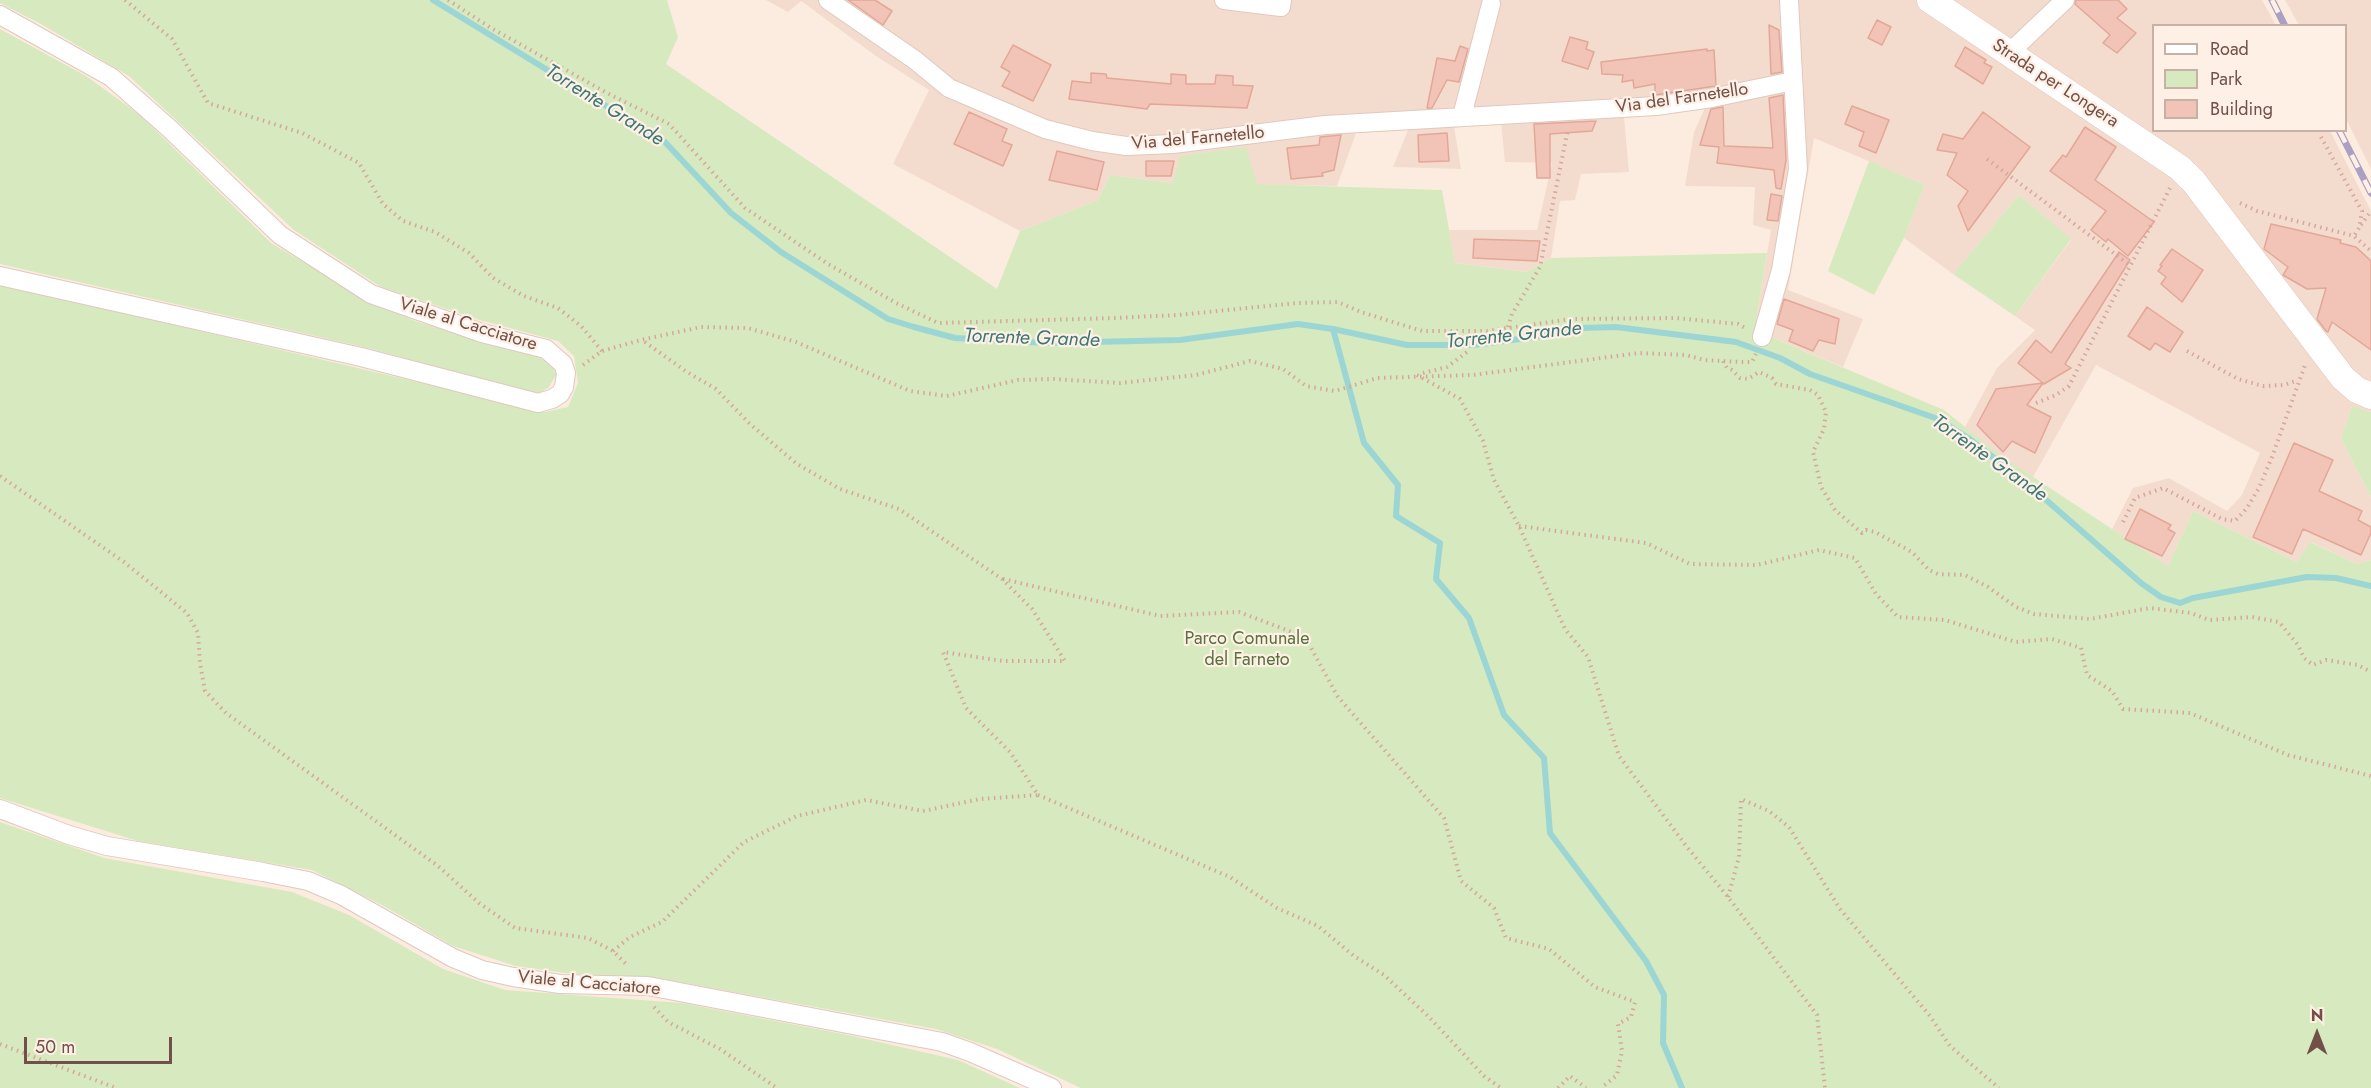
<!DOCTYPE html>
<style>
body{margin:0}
#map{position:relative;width:2371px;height:1088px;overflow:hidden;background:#fcecdf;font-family:Jost,sans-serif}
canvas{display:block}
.legend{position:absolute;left:2152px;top:24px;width:195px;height:108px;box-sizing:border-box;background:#fff0e5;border:2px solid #c7b0a6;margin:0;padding:8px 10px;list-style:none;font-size:18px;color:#724f47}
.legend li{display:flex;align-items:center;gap:12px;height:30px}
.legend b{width:30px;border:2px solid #c7b0a6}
.north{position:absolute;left:2287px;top:1004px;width:60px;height:60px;-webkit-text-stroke:4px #fff0e5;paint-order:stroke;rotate:0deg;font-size:16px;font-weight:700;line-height:24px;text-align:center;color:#724f47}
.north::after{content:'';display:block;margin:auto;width:21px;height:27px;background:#724f47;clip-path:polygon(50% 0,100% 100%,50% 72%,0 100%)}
.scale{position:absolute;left:24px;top:1037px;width:148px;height:27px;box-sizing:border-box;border:3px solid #724f47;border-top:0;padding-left:8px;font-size:18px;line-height:21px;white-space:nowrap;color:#724f47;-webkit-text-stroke:4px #fff0e5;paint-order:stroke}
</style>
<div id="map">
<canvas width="2371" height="1088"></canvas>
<ul class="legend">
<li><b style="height:8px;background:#fff"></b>Road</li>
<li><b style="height:16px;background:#d7e9bf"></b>Park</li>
<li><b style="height:16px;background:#f1c4b7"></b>Building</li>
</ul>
<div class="north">N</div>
<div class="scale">50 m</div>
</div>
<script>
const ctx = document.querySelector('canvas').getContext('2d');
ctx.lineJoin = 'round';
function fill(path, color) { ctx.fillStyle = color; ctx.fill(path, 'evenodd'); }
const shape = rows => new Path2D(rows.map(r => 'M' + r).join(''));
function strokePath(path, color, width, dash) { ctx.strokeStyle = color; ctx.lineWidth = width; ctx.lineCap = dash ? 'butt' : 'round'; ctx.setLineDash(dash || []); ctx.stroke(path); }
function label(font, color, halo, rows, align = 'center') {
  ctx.font = font + ' Jost,sans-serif'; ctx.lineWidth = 4.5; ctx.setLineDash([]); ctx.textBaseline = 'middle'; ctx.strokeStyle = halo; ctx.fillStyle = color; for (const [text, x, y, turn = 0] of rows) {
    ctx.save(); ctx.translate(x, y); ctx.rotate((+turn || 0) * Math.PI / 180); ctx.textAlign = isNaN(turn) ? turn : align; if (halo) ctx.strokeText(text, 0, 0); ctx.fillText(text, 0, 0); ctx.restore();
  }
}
fill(shape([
 [766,0,2262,0,2276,25,2154,26,2154,130,2330,131,2371,211,2371,412,2352,406,2341,439,2371,497,2371,560,2357,564,2311,542,2297,562,2193,511,2168,566,2112,529,2133,488,2169,478,2227,511,2242,495,2260,453,2096,365,2033,477,1999,455,1965,427,1997,368,2035,330,2015,316,2071,240,2019,195,1953,274,1904,238,1925,185,1814,138,1788,290,1863,319,1843,367,1775,339,1756,320,1771,230,1753,225,1755,187,1685,186,1694,132,1705,108,1624,117,1629,172,1581,174,1575,200,1560,201,1551,258,1526,272,1455,263,1449,230,1537,230,1552,163,1505,162,1501,122,1454,126,1461,169,1393,167,1408,130,1356,133,1337,186,1174,183,1110,175,1098,200,1020,231,893,164,929,90,876,56,801,1,788,12],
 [2285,0,2371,0,2371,169,2346,119,2346,26,2299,25]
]), '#f3dcce');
fill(shape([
 [0,0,667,0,678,37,666,64,997,289,1020,231,1098,200,1110,175,1173,183,1180,156,1246,147,1257,184,1442,190,1455,263,1526,272,1551,258,1767,253,1756,320,1775,339,1944,410,2000,455,2168,566,2193,511,2297,562,2310,542,2357,564,2371,560,2371,1088,1081,1088,997,1049,936,1029,662,979,565,973,516,966,453,946,382,905,312,870,138,841,0,798,0,284,545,412,568,407,578,383,574,356,558,341,480,320,381,287,294,230,129,76,41,24,0,3],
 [0,29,86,76,140,115,271,243,365,299,415,321,536,356,552,364,556,375,549,387,540,393,525,391,368,348,0,264],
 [1869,161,1925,185,1904,238,1874,295,1828,271],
 [2019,195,2071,239,2015,316,1953,274],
 [2352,406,2371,412,2371,497,2341,439],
 [0,822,104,858,292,892,349,915,443,969,505,990,682,1003,848,1035,958,1060,1020,1088,0,1088]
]), '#d7e9bf');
strokePath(shape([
 [433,0,665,142,731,213,781,252,888,319,914,327,955,338,1047,343,1180,340,1298,324,1333,329,1407,345,1473,345,1535,337,1581,328,1616,327,1736,342,1780,358,1810,374,1938,419,1968,438,2029,485,2141,583,2161,597,2180,603,2193,598,2307,577,2336,578,2371,586],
 [1333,329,1364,443,1398,485,1396,516,1440,543,1436,579,1469,618,1504,715,1544,758,1550,833,1646,961,1664,995,1663,1043,1682,1088]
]), '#9bd6d5', 6);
const building = shape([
 [848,0,875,0,892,11,883,25,848,0],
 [2076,0,2118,0,2127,9,2117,18,2136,33,2117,53,2103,43,2110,35,2075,4,2076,0],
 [1877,20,1891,27,1882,45,1868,38,1877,20],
 [1769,25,1779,30,1782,72,1771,74,1769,25],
 [1570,37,1588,42,1586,49,1594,52,1588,69,1562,61,1570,37],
 [1013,45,1051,65,1033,101,1002,86,1010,72,1001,67,1013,45],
 [1460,46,1468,49,1459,82,1447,80,1432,108,1427,108,1437,58,1455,61,1460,46],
 [1965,47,1986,60,1984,63,1992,67,1983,84,1955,66,1965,47],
 [1707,49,1707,51,1714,50,1716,86,1655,95,1655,84,1634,88,1633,80,1622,82,1623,75,1602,74,1601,62,1707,49],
 [1091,73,1106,74,1107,78,1171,84,1171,74,1186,75,1186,84,1215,84,1216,75,1233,76,1233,85,1253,86,1247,108,1150,104,1147,109,1069,99,1072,81,1091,83,1091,73],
 [1783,95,1786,160,1781,189,1776,188,1774,170,1717,163,1719,147,1700,145,1711,109,1723,107,1724,146,1773,148,1769,98,1783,95],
 [1852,106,1889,120,1876,153,1859,146,1864,132,1845,124,1852,106],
 [969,112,1007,129,1002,141,1012,145,1003,166,954,144,969,112],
 [1983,112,2030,147,1968,231,1958,206,1968,191,1947,175,1957,153,1937,150,1943,134,1963,139,1983,112],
 [1596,121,1592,131,1550,134,1550,178,1537,178,1534,124,1596,121],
 [2085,127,2116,147,2095,180,2154,222,2128,256,2108,239,2106,242,2091,230,2106,211,2050,171,2063,155,2066,157,2085,127],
 [1447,133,1449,161,1419,162,1418,135,1447,133],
 [1341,135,1334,170,1322,173,1323,176,1291,179,1287,148,1319,145,1320,137,1341,135],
 [1057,151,1104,162,1097,190,1049,180,1057,151],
 [1146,161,1174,161,1171,176,1146,176,1146,161],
 [1771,194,1782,196,1778,221,1767,220,1771,194],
 [2271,224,2341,240,2340,243,2356,247,2371,261,2371,350,2332,322,2328,332,2326,331,2317,319,2326,288,2307,289,2283,275,2288,267,2264,249,2271,224],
 [1474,239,1540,241,1537,261,1473,258,1474,239],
 [2172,249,2203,270,2182,302,2161,284,2166,277,2158,271,2162,266,2160,265,2172,249],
 [2119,252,2130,260,2065,364,2071,368,2044,384,2018,363,2036,340,2051,353,2119,252],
 [1784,299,1839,319,1835,344,1819,340,1813,351,1789,341,1793,330,1777,324,1784,299],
 [2147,307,2183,332,2170,352,2155,343,2150,350,2128,336,2147,307],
 [2043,383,2027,405,2051,417,2035,453,2012,441,2003,452,1977,425,1996,389,2043,383],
 [2294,443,2333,460,2319,491,2362,511,2358,520,2371,527,2371,533,2361,555,2303,529,2292,554,2253,537,2294,443],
 [2140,509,2171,525,2168,529,2175,533,2162,556,2125,539,2140,509]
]);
fill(building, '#f1c4b7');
strokePath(building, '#e3a798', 1.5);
const street = shape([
 [828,0,915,60,949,88,1045,129,1092,141,1126,146,1173,144,1325,125,1656,106,1712,98,1793,81],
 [1224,0,1281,7,1282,0],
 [0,15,111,77,170,129,280,235,371,294,482,333,546,349,563,364,566,373,564,387,560,394,552,399,538,403,361,357,0,276],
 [2008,54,2065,0],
 [1462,116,1491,4],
 [1762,337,1781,270,1798,169,1789,0],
 [0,809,69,835,107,846,263,872,308,881,341,895,453,958,482,970,513,977,560,984,648,986,942,1042,970,1052,1052,1088]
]);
const secondary = shape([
 [1930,0,2180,168,2194,182,2343,378,2357,390,2371,396]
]);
strokePath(street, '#e1c8bf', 20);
strokePath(secondary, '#e7c8bc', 27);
strokePath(shape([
 [125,0,172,39,208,103,302,133,359,163,383,204,403,221,435,232,469,253,493,278,524,296,558,308,581,326,602,351],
 [448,0,491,28,609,94,669,124,745,208,828,264,896,303,938,323,1115,318,1178,315,1297,303,1338,302,1361,312,1422,331,1487,331,1571,319,1676,318,1738,324,1747,329],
 [2321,137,2362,211,2359,228,2354,236],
 [1987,159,2131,266],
 [2240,203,2257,211,2354,236,2371,251],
 [2361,225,2369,214],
 [1508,327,1512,314,1540,267,1568,129],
 [2187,351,2238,379,2263,386,2284,385,2298,380],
 [1723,361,1727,368,1732,370,1740,378,1748,379,1759,372,1772,378,1776,384,1810,390,1818,395,1826,412,1824,429,1813,452,1821,487,1835,510,1862,533,1866,530,1875,532,1912,552,1929,570,1938,574,1965,575,1988,587,2016,607,2034,614,2090,619,2150,608,2191,613,2209,620,2252,617,2279,622,2298,645,2304,658,2313,665,2326,660,2358,665,2371,672],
 [583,365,602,351,641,340,701,327,748,328,796,342,910,391,947,396,1018,380,1054,379,1120,383,1196,375,1250,361,1283,369,1306,386,1335,391,1377,378,1473,375,1639,353,1686,355,1704,360,1741,362,1752,362,1756,354],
 [1423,373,1447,367,1467,352,1467,332],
 [1417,375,1460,399,1483,441,1494,480,1519,526,1565,629,1588,657,1619,756,1687,847,1728,897,1817,1015,1825,1088],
 [2036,403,2056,395,2069,386,2170,188],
 [0,476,124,562,187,613,198,633,200,663,205,691,226,713,438,866,479,903,515,928,588,938,613,951,628,966],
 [2123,522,2135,498,2163,488,2222,519,2235,521,2247,508,2259,488,2272,457,2305,365],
 [1519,526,1646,543,1690,564,1757,565,1819,550,1855,558,1876,594,1898,617,1945,620,2016,642,2052,639,2081,648,2087,675,2112,691,2123,709,2190,713,2288,755,2371,776],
 [1003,579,1160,616,1239,612,1305,637,1338,697,1444,818,1461,881,1494,908,1506,938,1549,949,1595,987,1635,1002,1631,1017,1618,1024,1622,1051,1617,1075,1601,1088],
 [1038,795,1230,877,1277,908,1318,926,1354,956,1384,975,1429,1017,1484,1076,1501,1088],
 [1728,897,1739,857,1741,799,1769,811,1789,827,1840,909,1930,1016,1950,1046,1999,1088],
 [613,951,630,937,662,922,744,842,797,816,866,800,923,811,980,799,1038,795,1010,752,966,708,943,652,1003,661,1065,661,1032,609,1002,579,899,509,840,489,797,464,750,424,716,389,687,372,642,340],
 [654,1007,668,1022,720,1049,777,1088],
 [0,1044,116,1088],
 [1558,1088,1570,1076,1586,1088]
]), '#d5a79b', 4, [1.5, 4.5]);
strokePath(street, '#fff', 18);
strokePath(secondary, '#fff', 26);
const rail = shape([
 [2272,0,2285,26],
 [2339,130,2371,193]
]);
strokePath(rail, '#ac9fc4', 7);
strokePath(rail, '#fff0e5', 4.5, [14]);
label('18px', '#724f47', '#fff0e5', [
 ["Strada per Longera",2055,84,33],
 ["Via del Farnetello",1682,99,-8],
 ["Via del Farnetello",1198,139,-5],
 ["Viale al Cacciatore",468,325,17],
 ["Viale al Cacciatore",589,984,5]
]);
label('18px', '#56723d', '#fff0e5', [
 ["Parco Comunale",1247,640],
 ["del Farneto",1247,661]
]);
label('italic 20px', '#3c7877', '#fff0e5', [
 ["Torrente Grande",604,106,32],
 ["Torrente Grande",1514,336,-6],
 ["Torrente Grande",1032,339,2],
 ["Torrente Grande",1989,459,35]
]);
</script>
